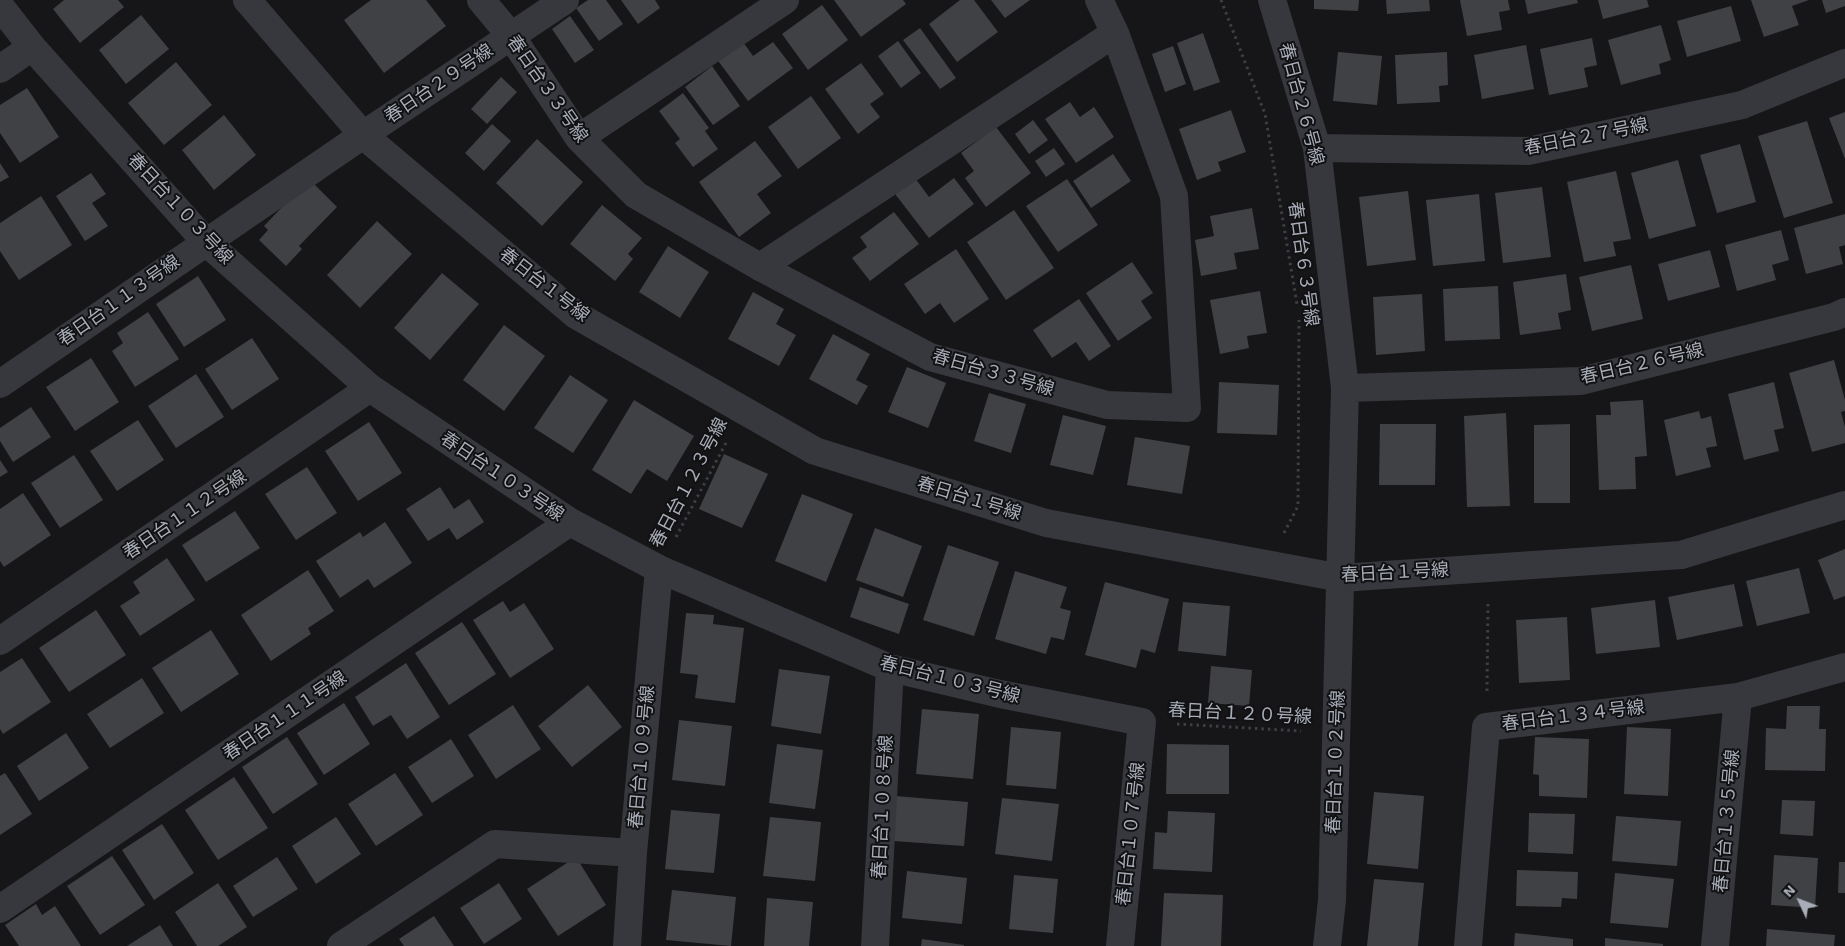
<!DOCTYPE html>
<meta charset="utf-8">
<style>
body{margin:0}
#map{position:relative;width:1845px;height:946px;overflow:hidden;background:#161618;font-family:"Work Sans",sans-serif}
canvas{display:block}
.north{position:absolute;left:1775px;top:876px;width:50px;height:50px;-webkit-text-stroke:4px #111113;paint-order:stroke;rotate:313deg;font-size:14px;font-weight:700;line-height:20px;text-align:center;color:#a8adb8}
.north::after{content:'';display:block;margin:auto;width:18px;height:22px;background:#a8adb8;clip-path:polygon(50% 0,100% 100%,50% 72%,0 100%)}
</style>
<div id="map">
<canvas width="1845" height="946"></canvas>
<div class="north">N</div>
</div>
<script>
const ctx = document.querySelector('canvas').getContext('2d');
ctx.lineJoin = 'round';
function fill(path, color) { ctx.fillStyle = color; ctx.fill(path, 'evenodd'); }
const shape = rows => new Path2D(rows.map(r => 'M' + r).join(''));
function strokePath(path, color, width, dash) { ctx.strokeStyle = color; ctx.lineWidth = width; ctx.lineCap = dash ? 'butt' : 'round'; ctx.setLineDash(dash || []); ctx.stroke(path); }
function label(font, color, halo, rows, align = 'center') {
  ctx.font = font + ' "Work Sans","Noto Sans JP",sans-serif'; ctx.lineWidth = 4; ctx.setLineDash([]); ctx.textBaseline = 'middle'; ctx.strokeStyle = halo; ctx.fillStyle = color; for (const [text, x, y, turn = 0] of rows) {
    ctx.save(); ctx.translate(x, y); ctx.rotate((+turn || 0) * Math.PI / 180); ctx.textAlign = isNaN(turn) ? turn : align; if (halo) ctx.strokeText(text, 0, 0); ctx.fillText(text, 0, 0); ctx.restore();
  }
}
fill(shape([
 [64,0,118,0,124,7,80,43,53,9],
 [371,0,426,0,446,26,384,73,344,20],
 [588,0,606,0,623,24,599,41,576,8],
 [621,0,655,0,660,8,638,24],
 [834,0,903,0,906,4,861,37],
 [960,0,974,0,998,32,957,62,929,24],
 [991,0,1030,0,1005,18],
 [1314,0,1359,0,1358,11,1314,9],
 [1386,0,1429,0,1430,11,1387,14],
 [1460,0,1508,0,1510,10,1499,12,1502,30,1467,36],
 [1525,0,1577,0,1578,3,1528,14],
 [1598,0,1647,0,1649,7,1603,19],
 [1751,0,1809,0,1792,6,1799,25,1764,37],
 [1822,0,1845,0,1845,6,1826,13],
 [822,5,848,40,808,70,782,34],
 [1731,6,1741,41,1687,57,1677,21],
 [141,15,169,49,126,84,99,50],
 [570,16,594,50,575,63,552,29],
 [1661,25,1671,60,1659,64,1661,74,1621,85,1608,40],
 [920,28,956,78,940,89,903,40],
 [1203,33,1220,82,1194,91,1177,43],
 [1592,38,1597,65,1584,68,1588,87,1549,95,1540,49],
 [741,39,753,56,773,42,793,68,748,101,716,58],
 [898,41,921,73,901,88,878,56],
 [1526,45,1534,89,1482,99,1474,55],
 [1173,46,1186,84,1165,92,1152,54],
 [1338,52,1382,56,1377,105,1333,101],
 [1447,52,1448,85,1439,86,1440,102,1397,104,1395,55],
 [176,62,212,105,164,145,128,103],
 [861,63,884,94,870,104,880,117,858,134,825,89],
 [712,66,740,106,713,125,685,87],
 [501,77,517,92,487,124,471,109],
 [27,88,59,137,20,163,0,133,0,105],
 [683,93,709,128,705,131,718,149,693,167,675,143,680,139,659,111],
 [811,96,841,138,798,169,768,127],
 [1070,102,1080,117,1094,107,1114,137,1076,163,1045,119],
 [1231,110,1246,152,1218,162,1221,171,1197,180,1179,129],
 [1845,112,1845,159,1829,118],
 [224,115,256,155,214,190,182,150],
 [1033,120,1048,140,1029,154,1015,134],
 [1807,121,1833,203,1784,218,1758,136],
 [492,124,511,141,484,171,465,153],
 [996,127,1031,173,986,207,965,178,974,171,961,153],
 [537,139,583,182,542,226,496,183],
 [755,141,782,176,757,194,771,213,739,237,699,182],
 [1740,144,1756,202,1717,213,1700,155],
 [1054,148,1065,164,1046,177,1035,161],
 [1113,154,1131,181,1091,208,1073,181],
 [1678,160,1696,226,1649,239,1631,173],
 [0,163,9,177,0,182],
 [1616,171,1631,239,1613,242,1616,256,1584,262,1567,182],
 [91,173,106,194,92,203,108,226,85,241,56,196],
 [912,174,929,197,954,178,974,204,929,238,892,190],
 [309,179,337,207,299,246,302,249,286,266,259,240,268,230,264,226],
 [1067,179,1098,225,1058,252,1026,206],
 [1542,187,1551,257,1503,263,1495,193],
 [1408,191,1416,260,1367,266,1359,197],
 [1479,194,1485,261,1433,266,1426,200],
 [41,196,72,245,19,280,0,251,0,223],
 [602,205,642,238,628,254,633,259,615,281,570,244],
 [1252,208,1259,249,1234,253,1237,269,1201,276,1195,240,1214,236,1210,216],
 [1014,210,1054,268,1006,300,967,242],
 [894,212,919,244,870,281,852,258,867,247,860,237],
 [1845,214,1845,245,1839,247,1843,264,1806,274,1794,228],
 [377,221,412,254,360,308,327,275],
 [1781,230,1789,260,1772,265,1776,280,1737,291,1725,245],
 [668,246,709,272,680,318,639,292],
 [956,249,989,299,954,323,940,303,925,314,904,284],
 [1710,250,1720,287,1668,301,1658,264],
 [1132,262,1153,293,1141,301,1152,318,1118,341,1086,293],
 [1631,265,1643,319,1592,331,1579,277],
 [442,273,479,304,430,360,394,328],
 [1566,274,1571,310,1558,313,1561,329,1520,335,1513,282],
 [198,276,226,320,184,347,156,304],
 [1498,286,1500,339,1445,341,1443,289],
 [1260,291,1267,333,1247,336,1249,348,1220,354,1210,300],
 [753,292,784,309,776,324,796,335,779,366,728,339],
 [1422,294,1425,351,1376,355,1373,297],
 [1079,299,1111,346,1089,361,1076,342,1052,358,1033,330],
 [148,312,179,359,135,387,112,351,123,343,117,333],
 [504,325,545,356,504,411,463,380],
 [833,334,870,354,856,380,868,386,857,405,809,379],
 [252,338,279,379,232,410,205,369],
 [91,358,119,402,75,431,46,387],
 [1834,360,1845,400,1845,411,1841,412,1845,427,1845,443,1812,452,1789,373],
 [907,367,946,383,928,428,888,412],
 [196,374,224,417,176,448,148,406],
 [570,375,608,400,573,453,534,428],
 [1219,382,1279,385,1277,435,1217,433],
 [1774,382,1784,428,1774,430,1779,451,1744,460,1728,394],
 [989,393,1026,404,1011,453,974,441],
 [634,400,694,436,667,481,647,469,631,494,592,470],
 [1643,400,1647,456,1635,457,1636,489,1599,490,1596,415,1611,415,1610,402],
 [31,407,51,437,13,462,0,441,0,428],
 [1699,411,1701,419,1711,416,1717,446,1706,448,1711,467,1676,476,1664,420],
 [1506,413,1510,506,1467,507,1464,416],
 [1063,415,1106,426,1093,475,1050,465],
 [138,420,164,460,117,491,90,451],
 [369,422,402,473,358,501,325,451],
 [1380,424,1436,424,1435,485,1379,485],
 [1570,424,1570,503,1534,503,1534,425],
 [1135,437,1190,446,1182,494,1127,485],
 [724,454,768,474,742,528,699,509],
 [74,455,103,500,60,528,31,483],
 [0,460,8,472,0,477],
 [307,467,337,513,296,540,265,494],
 [440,487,454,509,469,499,484,522,457,540,449,528,428,541,406,509],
 [23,493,51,535,4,567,0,561,0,509],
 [802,494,853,514,826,582,775,561],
 [235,511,260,548,206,582,182,545],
 [385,522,412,563,374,588,368,579,340,598,316,561,360,532,363,537],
 [875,528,922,546,903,597,856,580],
 [948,545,999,562,974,636,923,620],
 [1845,549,1845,596,1834,600,1818,560],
 [167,558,195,600,140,636,120,606,140,593,133,582],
 [1799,568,1810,613,1757,626,1746,581],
 [308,570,334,611,308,628,311,634,271,661,241,615],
 [1015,571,1067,587,1060,608,1071,611,1064,640,1051,637,1046,654,995,639],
 [1105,582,1169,599,1155,653,1141,649,1136,668,1085,655],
 [1734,584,1743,626,1677,640,1668,597],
 [860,587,909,604,899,634,850,617],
 [1655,600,1660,647,1596,654,1591,608],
 [503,601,510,612,524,603,554,649,510,678,473,620],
 [1183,602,1230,606,1226,656,1178,651],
 [96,610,126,655,69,692,39,648],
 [686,613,714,615,713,624,744,628,735,703,695,698,698,675,680,673],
 [1567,617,1570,680,1519,683,1516,620],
 [462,622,496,674,449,705,415,653],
 [211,630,239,674,181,712,152,668],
 [22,658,51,702,3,734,0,729,0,672],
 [406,663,440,717,407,739,391,715,373,726,355,697],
 [1211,666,1252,670,1249,706,1208,703],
 [779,669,830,676,821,734,771,726],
 [142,678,164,713,110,748,87,714],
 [588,685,622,727,572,767,538,726],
 [344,703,370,744,324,775,297,733],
 [513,705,541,749,496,779,468,735],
 [1787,706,1820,706,1819,729,1826,729,1825,771,1765,770,1766,728,1786,729],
 [922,709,979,714,973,779,916,774],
 [679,720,732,726,725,786,672,780],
 [1011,727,1061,732,1056,789,1006,785],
 [1627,727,1671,729,1668,796,1624,794],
 [66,733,89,768,39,801,17,766],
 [287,737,318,784,273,814,242,767],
 [1535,737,1589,739,1587,798,1539,796,1539,775,1533,774],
 [451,739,474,776,432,803,408,767],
 [777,744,823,750,815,809,769,803],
 [1167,744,1229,745,1229,794,1166,794],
 [5,773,32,814,0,835,0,776],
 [395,773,423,815,376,846,348,804],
 [234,777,268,828,218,860,185,810],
 [1374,792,1424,796,1418,869,1367,864],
 [895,796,968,802,964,846,893,841],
 [1002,798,1059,804,1052,861,995,854],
 [1782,800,1815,801,1813,836,1780,834],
 [671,810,720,814,714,873,665,869],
 [1168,811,1215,813,1212,872,1153,869,1155,832,1167,833],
 [1529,813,1575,814,1573,854,1528,852],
 [1616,816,1681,821,1677,866,1612,861],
 [336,817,361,854,316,884,292,846],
 [770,817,821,822,815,881,763,876],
 [162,824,194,873,154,900,122,850],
 [1774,855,1818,858,1815,908,1771,905],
 [112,856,145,905,100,935,67,886],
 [277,857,298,889,253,917,233,886],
 [576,857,606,905,558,936,527,889],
 [1839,862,1845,862,1845,893,1838,893],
 [1517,870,1578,872,1577,899,1562,898,1561,907,1516,906],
 [907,871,967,878,962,924,902,918],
 [1615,873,1674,879,1668,928,1610,923],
 [1014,875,1058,879,1053,933,1009,929],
 [1374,879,1424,883,1418,946,1367,946],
 [218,883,247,927,218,946,197,946,175,912],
 [499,883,522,919,484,944,460,908],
 [672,890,736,897,731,946,666,940],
 [1164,893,1223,895,1221,946,1161,946],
 [767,898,813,902,809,946,764,946],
 [36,904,42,915,55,906,81,946,19,946,5,925],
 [434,916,454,946,404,946,399,939],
 [160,925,173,946,127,946],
 [1767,929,1835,935,1834,946,1766,946],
 [1515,933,1573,939,1573,946,1514,946],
 [1605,938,1663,944,1663,946,1605,946],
 [922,939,964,945,964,946,921,946]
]), '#404145');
strokePath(shape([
 [1221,0,1265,114,1297,304],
 [1284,533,1298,506,1299,320],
 [676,537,727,441],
 [1487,691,1488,602],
 [1177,724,1301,731]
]), '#3d3f44', 3, [2.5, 4]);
strokePath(shape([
 [247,0,363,135,576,315,815,451,1046,523,1341,578,1681,555,1845,505],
 [481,0,511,36,579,138,636,195,760,267,930,357,1107,405,1187,408,1174,196,1115,33,1099,0],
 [1272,0,1317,148,1345,388,1332,900,1327,946],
 [0,6,32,47,206,242,370,388,570,522,659,569,890,668,1000,694,1142,722,1120,946],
 [0,69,32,47],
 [579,138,785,0],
 [1317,148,1528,151,1742,105,1845,63],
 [760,267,1115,33],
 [0,384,363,135,565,0],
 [1345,388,1581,381,1834,317,1845,312],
 [0,641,370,388],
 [0,909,570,522],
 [341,946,495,844,633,853],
 [627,946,633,853,659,569],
 [875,946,890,668],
 [1468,946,1486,727,1738,697,1845,667],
 [1715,946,1738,697]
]), '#37383d', 28);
label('18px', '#a8adb8', '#111113', [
 ["春日台２９号線",439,84,-34],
 ["春日台３３号線",547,89,55],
 ["春日台２６号線",1301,104,75],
 ["春日台２７号線",1586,137,-11],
 ["春日台１０３号線",180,209,47],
 ["春日台６３号線",1303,264,82],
 ["春日台１号線",544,285,38],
 ["春日台１１３号線",119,301,-35],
 ["春日台２６号線",1642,364,-13],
 ["春日台３３号線",993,373,16],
 ["春日台１０３号線",502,477,34],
 ["春日台１２３号線",689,483,-62],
 ["春日台１号線",969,499,17],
 ["春日台１１２号線",185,515,-34],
 ["春日台１号線",1395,573,-3],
 ["春日台１０３号線",950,680,14],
 ["春日台１２０号線",1240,714,3],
 ["春日台１１１号線",285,716,-34],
 ["春日台１３４号線",1573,716,-7],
 ["春日台１０９号線",642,757,-85],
 ["春日台１０２号線",1336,762,-88],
 ["春日台１０８号線",883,807,-87],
 ["春日台１３５号線",1727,821,-85],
 ["春日台１０７号線",1131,834,-84]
]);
</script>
